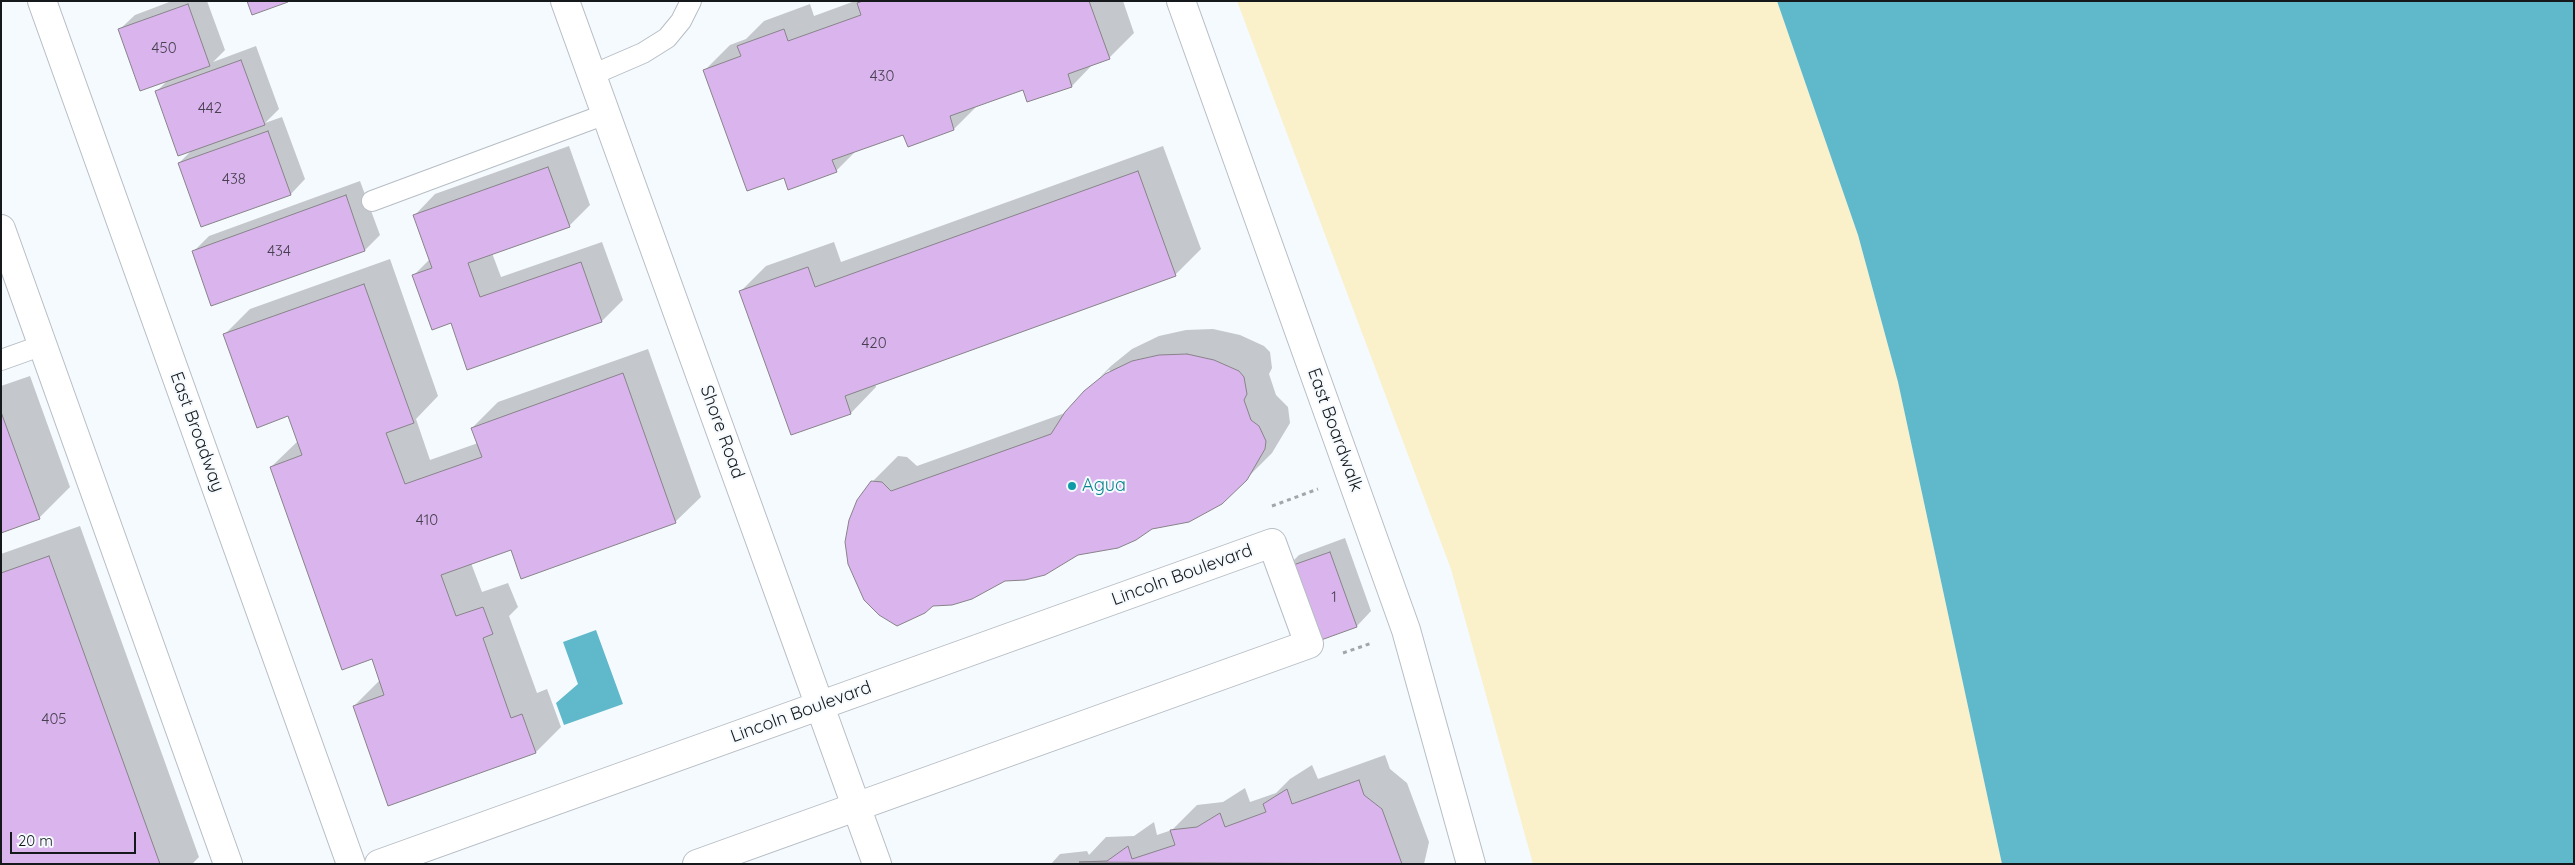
<!DOCTYPE html>
<style>
body{margin:0}
#map{position:relative;width:2575px;height:865px;overflow:hidden;background:#f5faff;font-family:Quicksand,sans-serif}
canvas{display:block}
.frame{position:absolute;inset:0;border:2px solid #16191b;pointer-events:none}
.scale{position:absolute;left:10px;top:832px;width:126px;height:22px;box-sizing:border-box;border:2px solid #16191b;border-top:0;padding-left:6px;font-size:15px;line-height:18px;white-space:nowrap;color:#16191b;-webkit-text-stroke:4px #f5faff;paint-order:stroke}
</style>
<div id="map">
<canvas width="2575" height="865"></canvas>
<div class="frame"></div>
<div class="scale">20 m</div>
</div>
<script>
const ctx = document.querySelector('canvas').getContext('2d');
ctx.lineJoin = 'round';
function fill(path, color) { ctx.fillStyle = color; ctx.fill(path, 'evenodd'); }
const shape = rows => new Path2D(rows.map(r => 'M' + r).join(''));
function strokePath(path, color, width, dash) { ctx.strokeStyle = color; ctx.lineWidth = width; ctx.lineCap = dash ? 'butt' : 'round'; ctx.setLineDash(dash || []); ctx.stroke(path); }
function label(font, color, halo, rows, align = 'center') {
  ctx.font = font + ' Quicksand,sans-serif'; ctx.lineWidth = 4; ctx.setLineDash([]); ctx.textBaseline = 'middle'; ctx.strokeStyle = halo; ctx.fillStyle = color; for (const [text, x, y, turn = 0] of rows) {
    ctx.save(); ctx.translate(x, y); ctx.rotate((+turn || 0) * Math.PI / 180); ctx.textAlign = isNaN(turn) ? turn : align; if (halo) ctx.strokeText(text, 0, 0); ctx.fillText(text, 0, 0); ctx.restore();
  }
}
fill(shape([
 [1237,1,1777,1,1858,235,1898,382,2002,864,1533,864,1451,569]
]), '#faf0ca');
fill(shape([
 [1777,1,2574,1,2574,864,2002,864,1898,382,1858,235],
 [596,630,623,704,564,725,556,703,578,684,563,642]
]), '#60b9cb');
fill(shape([
 [172,1,207,1,225,50,213,62,256,46,279,109,265,123,282,117,305,179,291,194,179,163,193,149,156,92,168,80,120,29,135,15],
 [855,1,1123,1,1134,33,1109,58,1094,63,1072,86,1028,101,1024,89,978,105,954,129,904,133,858,149,836,171,785,177,704,71,730,45,746,39,764,21,810,4,814,16],
 [569,146,590,205,569,226,492,253,501,277,602,242,623,300,602,321,468,368,451,322,414,275,430,259,415,215,435,194],
 [1163,146,1201,249,1175,275,875,383,876,387,851,413,792,434,741,291,766,266,834,242,841,262],
 [360,181,380,235,365,250,212,304,194,251,209,236],
 [390,259,438,396,416,419,430,460,478,443,472,428,498,402,648,349,701,497,675,522,512,549,471,563,482,592,508,583,518,607,509,616,537,693,547,689,561,727,536,752,354,706,380,680,372,658,271,467,298,441,289,415,225,334,250,309],
 [1213,329,1240,335,1264,346,1270,352,1272,368,1269,374,1276,395,1288,407,1290,423,1272,453,1246,479,1151,528,1004,579,865,599,849,563,872,482,898,456,907,457,917,466,1065,413,1111,371,1109,370,1100,377,1111,366,1132,349,1159,336,1186,330],
 [30,376,70,487,39,518,1,532,1,386],
 [80,526,199,857,192,864,1,864,1,554],
 [1345,538,1371,611,1357,626,1284,570,1299,555],
 [1385,755,1390,769,1407,783,1429,842,1424,864,1051,864,1060,854,1087,851,1089,855,1106,837,1134,836,1154,822,1157,835,1172,830,1197,805,1223,802,1245,788,1250,802,1276,793,1290,779,1312,765,1318,779]
]), '#0003');
const building = shape([
 [247,1,288,1,288,2,252,15,247,1],
 [863,1,1089,1,1110,59,1068,74,1072,87,1027,102,1023,90,950,116,954,130,908,147,903,135,832,160,837,172,788,190,784,178,747,191,703,70,741,56,737,46,784,29,788,41,861,15,857,3,863,1],
 [188,4,210,66,140,91,118,29,188,4],
 [241,60,265,125,178,156,155,91,241,60],
 [268,131,291,195,201,227,178,163,268,131],
 [548,167,570,227,468,263,480,297,581,262,602,322,467,370,451,323,432,330,412,275,432,268,413,215,548,167],
 [1138,171,1176,276,845,396,851,414,791,435,739,291,808,267,815,287,1138,171],
 [346,195,365,251,211,306,192,251,346,195],
 [364,284,414,423,386,433,405,484,482,457,471,428,623,373,676,523,521,579,511,550,441,575,456,616,483,607,493,634,483,638,511,718,522,714,536,753,388,806,353,706,384,695,372,659,342,670,270,467,302,455,288,416,257,428,223,334,364,284],
 [1187,354,1214,360,1239,371,1244,377,1247,394,1244,400,1251,420,1259,426,1266,441,1265,449,1247,480,1222,504,1189,522,1152,529,1136,540,1118,548,1078,555,1045,575,1025,580,1005,581,972,599,952,605,933,606,925,613,897,626,879,615,864,600,848,564,845,542,849,520,857,500,871,481,882,482,891,491,1051,434,1065,412,1084,391,1105,374,1132,361,1159,355,1187,354],
 [1,412,40,519,1,533,1,412],
 [1330,552,1357,627,1310,644,1282,569,1330,552],
 [49,556,160,864,1,864,1,573,49,556],
 [1359,780,1364,795,1382,809,1402,864,1079,862,1107,861,1128,846,1132,859,1175,845,1170,830,1197,827,1220,813,1225,827,1266,812,1263,804,1287,789,1292,804,1359,780]
]);
fill(building, '#dab4ed');
strokePath(building, '#878389', 1);
const service = shape([
 [592,75,643,53,667,38,681,21,691,1],
 [372,201,606,114],
 [1,360,43,345]
]);
const pedestrian = shape([
 [1181,1,1406,630,1471,864]
]);
const minor = shape([
 [42,1,351,864],
 [565,1,877,864],
 [1,229,228,864],
 [379,864,1272,543,1309,644,697,864]
]);
strokePath(service, '#b7bec4', 22);
strokePath(pedestrian, '#b7bec4', 30);
strokePath(minor, '#b7bec4', 30);
strokePath(shape([
 [1272,506,1318,489],
 [1343,653,1372,643]
]), '#a1a6a9', 3, [4, 4]);
strokePath(service, '#fff', 20);
strokePath(pedestrian, '#fff', 28);
strokePath(minor, '#fff', 28);
for (const [x, y, r, color] of [
 [1072,486,5,"#0f9aa8"]
]) { const dot = new Path2D(); dot.arc(x, y, r, 0, 2 * Math.PI); ctx.fillStyle = color; ctx.fill(dot); strokePath(dot, '#f5faff', 2); }
label('15px', '#474050', null, [
 ["450",164,48],
 ["430",882,76],
 ["442",210,108],
 ["438",234,179],
 ["434",279,251],
 ["420",874,343],
 ["410",427,520],
 ["1",1334,597],
 ["405",54,719]
]);
label('18px', '#16191b', '#f5faff', [
 ["East Boardwalk",1335,430,70],
 ["East Broadway",197,432,70],
 ["Shore Road",722,432,70],
 ["Lincoln Boulevard",1182,575,-20],
 ["Lincoln Boulevard",801,712,-20]
]);
label('18px', '#0d838f', '#f5faff', [
 ["Agua",1082,486]
], 'left');
</script>
